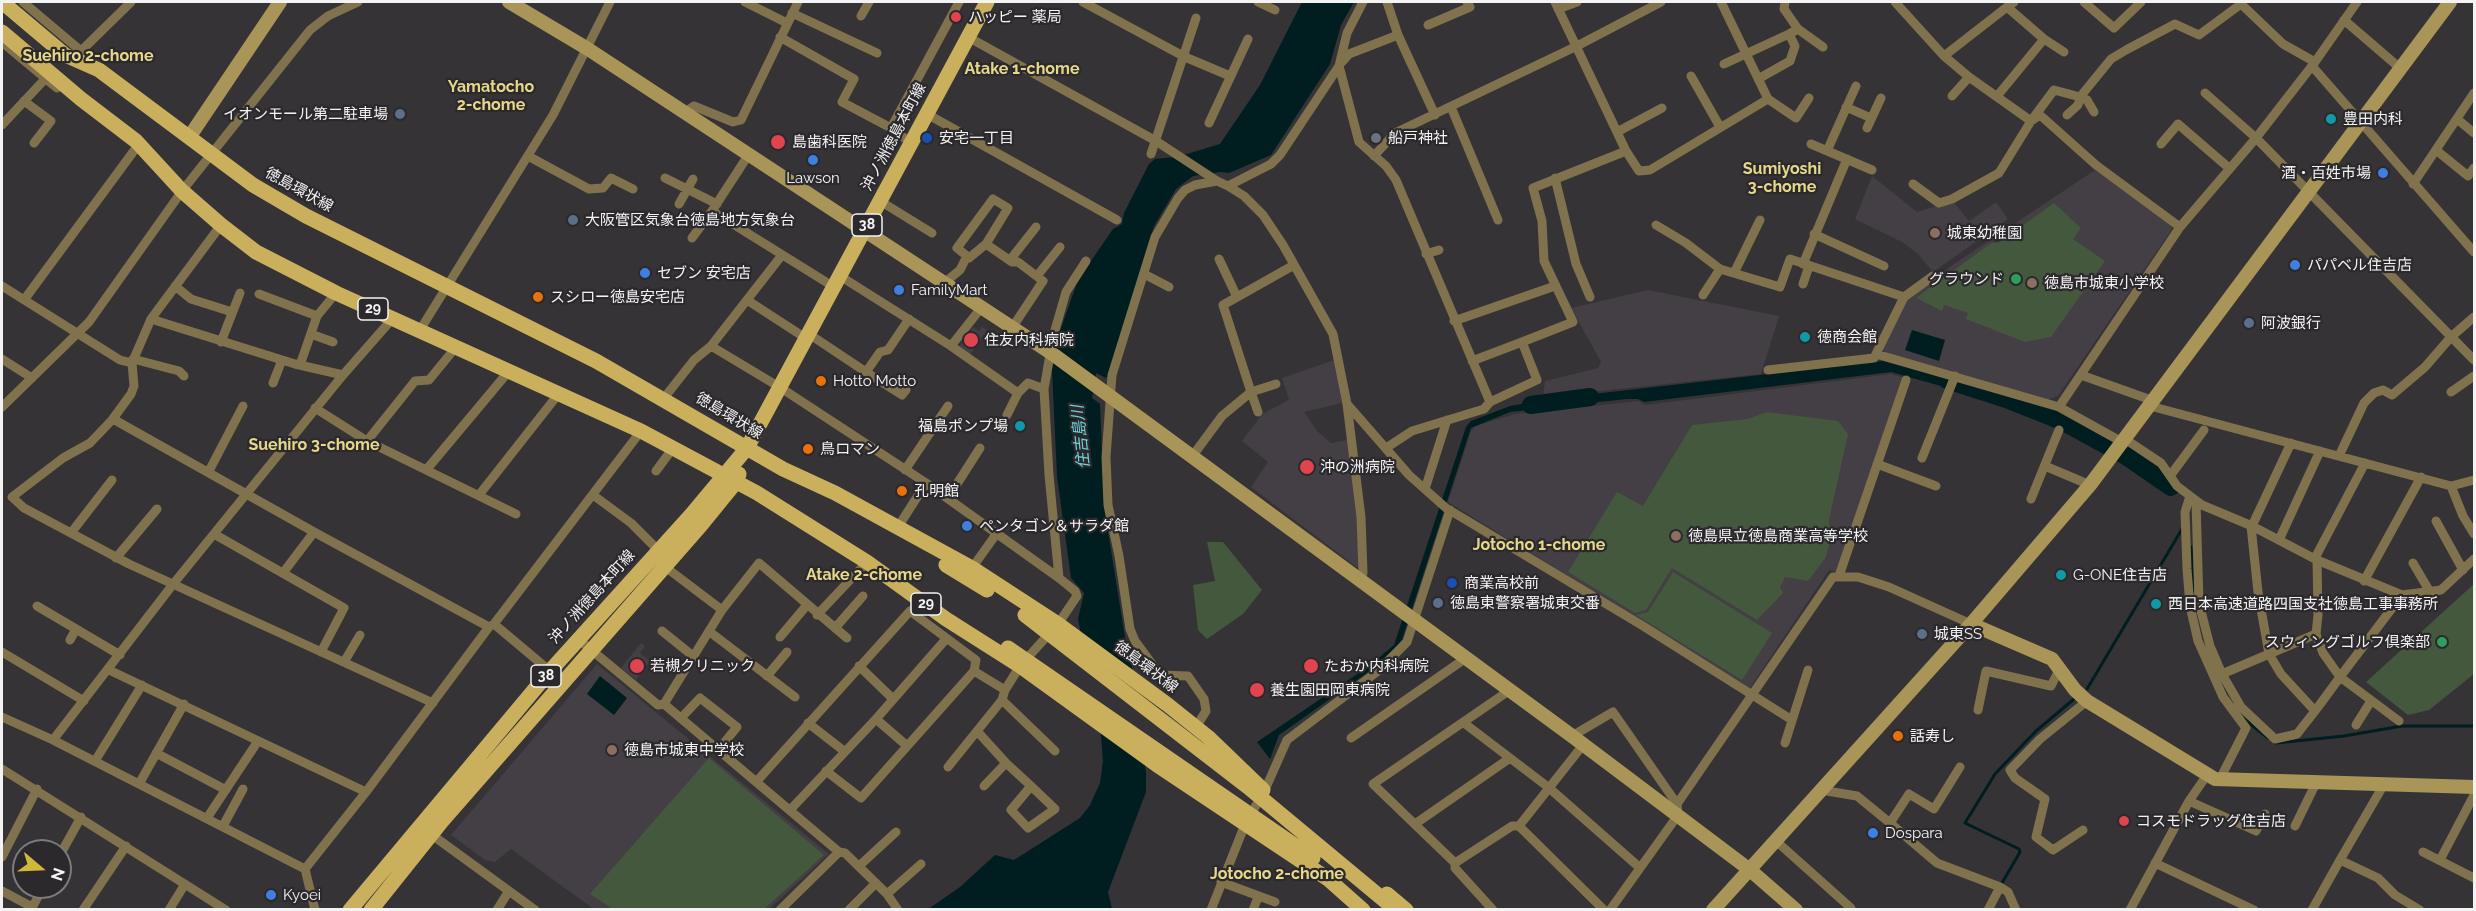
<!DOCTYPE html>
<meta charset="utf-8">
<style>
body{margin:0}
#map{position:relative;width:2476px;height:911px;overflow:hidden;background:#353336;font-family:Raleway,sans-serif}
canvas{display:block}
.frame{position:absolute;inset:0;border:3px solid #f4f3f4;pointer-events:none}
.north{position:absolute;left:12px;top:839px;width:60px;height:60px;box-sizing:border-box;background:#2b292c;border:2px solid #7b7a7c;border-radius:50%;rotate:109deg;font-size:16px;font-weight:700;line-height:24px;text-align:center;color:#f4f3f4}
.north::after{content:'';display:block;margin:auto;width:21px;height:27px;background:#ceb938;clip-path:polygon(50% 0,100% 100%,50% 72%,0 100%)}
</style>
<div id="map">
<canvas width="2476" height="911"></canvas>
<div class="frame"></div>
<div class="north">N</div>
</div>
<script>
const ctx = document.querySelector('canvas').getContext('2d');
ctx.lineJoin = 'round';
function fill(path, color) { ctx.fillStyle = color; ctx.fill(path, 'evenodd'); }
const shape = rows => new Path2D(rows.map(r => 'M' + r).join(''));
function strokePath(path, color, width, dash) { ctx.strokeStyle = color; ctx.lineWidth = width; ctx.lineCap = dash ? 'butt' : 'round'; ctx.setLineDash(dash || []); ctx.stroke(path); }
function label(font, color, halo, rows, align = 'center') {
  ctx.font = font + ' Raleway,"Noto Sans JP",sans-serif'; ctx.lineWidth = 4.5; ctx.setLineDash([]); ctx.textBaseline = 'middle'; ctx.strokeStyle = halo; ctx.fillStyle = color; for (const [text, x, y, turn = 0] of rows) {
    ctx.save(); ctx.translate(x, y); ctx.rotate((+turn || 0) * Math.PI / 180); ctx.textAlign = isNaN(turn) ? turn : align; if (halo) ctx.strokeText(text, 0, 0); ctx.fillText(text, 0, 0); ctx.restore();
  }
}
fill(shape([
 [2095,170,2171,225,2172,229,2058,396,2045,401,1884,352,1883,349,1905,301,1954,264],
 [1872,176,1917,212,1953,201,1969,221,1996,202,2008,219,1933,272,1918,254,1902,242,1855,219],
 [1648,290,1779,316,1761,374,1543,397,1545,381,1598,368,1601,362,1571,308],
 [973,327,979,331,982,327,987,330,970,355,959,347],
 [1334,360,1342,403,1304,412,1317,431,1331,443,1348,440,1357,512,1359,569,1251,487,1268,462,1242,441,1262,414,1289,400,1282,378],
 [1891,374,1902,377,1837,572,1829,570,1750,688,1448,502,1471,431,1475,426,1515,414,1639,401,1645,405],
 [641,643,645,646,640,653,650,661,636,680,621,668],
 [597,664,829,854,769,909,595,910,511,849,495,862,485,860,451,835]
]), '#443e45');
fill(shape([
 [2054,203,2081,228,2073,239,2105,261,2051,337,2025,342,1966,319,1968,313,1944,305,1942,311,1916,298,1991,243,1998,243],
 [1767,412,1838,421,1848,434,1829,520,1831,538,1826,557,1808,581,1785,577,1780,587,1783,593,1757,620,1672,568,1646,610,1635,613,1568,572,1617,492,1643,506,1692,425,1747,419],
 [1207,542,1223,542,1262,590,1243,614,1207,639,1198,630,1193,585,1215,581],
 [1673,572,1772,633,1742,680,1636,615,1648,612],
 [2474,584,2474,674,2429,710,2408,715,2366,682],
 [709,758,824,855,764,909,613,909,590,894]
]), '#44583e');
fill(shape([
 [1302,2,1354,2,1341,25,1330,64,1271,155,1229,173,1221,172,1193,176,1176,189,1154,226,1108,376,1106,378,1096,373,1092,398,1100,404,1104,507,1125,637,1136,685,1146,773,1146,792,1108,892,1112,909,927,910,960,887,995,855,1014,860,1080,818,1090,805,1100,783,1103,761,1101,736,1078,619,1084,593,1071,578,1057,476,1052,370,1060,331,1078,280,1113,229,1122,224,1124,213,1149,164,1155,159,1177,157,1220,144,1260,85],
 [1912,330,1945,340,1939,361,1905,350],
 [1883,361,1969,384,1966,393,1891,372,1644,402,1638,399,1627,399,1570,405,1567,397],
 [1555,398,1555,407,1510,412,1471,428,1402,639,1395,650,1371,670,1279,735,1270,759,1257,742,1369,666,1394,645,1466,427,1471,421,1510,406],
 [600,676,627,698,614,715,587,694]
]), '#001d1f');
fill(shape([
 [1083,658,1140,693,1145,737,1091,699]
]), '#353336');
strokePath(shape([
 [2191,547,2193,591],
 [2087,689,2182,529],
 [2243,718,2268,738],
 [2276,743,2344,736,2402,726,2474,726],
 [2002,883,2020,852,2019,849,1965,823,1995,774,2036,731,2074,699]
]), '#001d1f', 3);
strokePath(shape([
 [1947,380,2006,399,2064,422,2126,456,2171,487],
 [1531,405,1590,397]
]), '#001d1f', 18);
strokePath(shape([
 [23,2,81,51,131,2],
 [745,2,787,23],
 [1083,2,1185,57,1230,76],
 [1258,2,1275,10],
 [1387,2,1398,35,1435,115],
 [1555,2,1626,151,1639,171,1650,170,1768,99,1796,118,1809,98],
 [1721,2,1768,99],
 [1785,2,1784,9,1798,29,1789,34],
 [1895,2,1944,56,1969,77,2031,121,2040,115,2096,165,2180,227],
 [2084,2,2114,28,2141,2],
 [2239,2,2283,44,2315,62],
 [1558,9,1577,2],
 [792,13,877,53],
 [861,16,869,2],
 [2344,20,2401,69],
 [1428,25,1470,7,1467,2],
 [1798,29,1823,47],
 [780,37,854,79,842,102,891,128,911,143],
 [968,37,1156,141,1217,181],
 [2044,39,2064,52],
 [2,42,57,88],
 [1944,56,2007,7],
 [1342,62,1349,54,1398,35],
 [1724,64,1789,34,1795,46,1790,61,1758,79],
 [1339,66,1359,142,1386,166,1396,180,1490,402],
 [2312,66,2474,252],
 [1691,76,1720,127],
 [2205,93,2256,138,2474,360],
 [1998,95,2044,39,2007,7,2014,2],
 [1952,96,1969,77],
 [24,101,51,121,34,143],
 [1451,107,1498,220],
 [1846,107,1871,118],
 [685,112,694,106,733,122,741,120,798,2],
 [927,114,1117,220],
 [2067,115,2078,105,2080,97,2087,100,2094,112],
 [2457,119,2474,133],
 [1209,123,1248,39],
 [2,125,45,79],
 [891,128,959,2],
 [1867,128,1881,98],
 [1617,132,1662,108],
 [1811,144,1872,170],
 [2161,144,2178,124,2229,168],
 [2436,150,2468,176,2474,168],
 [1827,151,1856,86],
 [749,154,712,211,834,287],
 [1151,154,1196,18],
 [528,156,589,189,603,188,611,178,633,189],
 [1374,156,1395,133,1577,46,1661,2],
 [665,178,717,204],
 [1555,178,1576,264,1590,297],
 [1913,184,1939,203,1952,199,1999,173,2031,121,2054,90,2080,97,2111,59,2126,50,2175,24,2199,35,2241,4],
 [2413,184,2474,93],
 [1228,186,1244,196,1263,215,1283,245,1333,334,1347,404,1361,517,1363,573,1360,581],
 [880,201,932,233],
 [679,204,693,179],
 [1656,225,1686,243,1720,269,1780,287,1790,259,1904,297],
 [1814,234,1884,266],
 [692,238,712,211],
 [1426,254,1439,250],
 [967,256,969,258,986,244,1012,262,1018,262,1043,281,1012,328],
 [1219,259,1237,297],
 [1010,260,1036,227],
 [1803,264,1847,159],
 [1734,273,1760,220],
 [1144,274,1169,287],
 [840,276,951,346,1018,393,1028,383,1044,389],
 [1037,276,1060,247],
 [1933,276,1904,297,1876,354,2059,407],
 [944,283,960,270,967,256,957,248,993,199,1008,208,986,244],
 [1803,284,1809,266],
 [2,286,120,360,132,363,151,319,295,364,343,375],
 [175,286,191,299,232,312],
 [259,294,317,316],
 [1703,295,1720,269],
 [24,300,136,148],
 [747,300,807,339],
 [151,319,221,225],
 [1454,321,1555,286],
 [420,330,553,115,610,2],
 [311,334,333,342],
 [809,334,866,372,880,352,888,350,909,319],
 [221,342,240,293],
 [711,346,781,388,926,483,1059,578],
 [951,346,981,308],
 [2,359,32,378],
 [133,359,179,371,184,376],
 [1472,361,1522,342],
 [132,363,134,386,131,394,112,420,90,443,63,458,12,497,24,508,129,564,433,703],
 [300,365,317,316,336,293],
 [1768,370,1874,358,1876,354],
 [866,372,902,395,906,390],
 [2081,375,2154,401],
 [273,383,282,360],
 [2451,392,2474,376],
 [664,398,694,360,711,346,782,255],
 [1347,404,1409,475,1446,508,1643,626,1792,720],
 [2150,406,2451,486,2463,516,2474,534],
 [2,407,89,322,182,191,310,30,328,16,358,2],
 [315,408,367,441,415,381,429,380,456,347],
 [1258,412,1251,392,1276,384],
 [1007,415,1018,393],
 [113,419,314,532,489,627],
 [2125,439,2161,463,2177,486,2202,505,2252,526,2317,560,2402,595,2441,590,2474,559],
 [367,441,516,514],
 [2122,442,2059,407,2180,227,2256,138,2315,62,2357,2],
 [1386,448,1412,431,1484,409,1490,402,1537,380,1522,342,1573,322,1544,261,1542,221,1533,188,1626,151],
 [2339,456,2364,403,2374,393,2383,390,2392,395,2425,367,2451,337,2474,317],
 [1191,458,1222,416,1251,392,1223,305,1294,265],
 [1922,458,1955,376],
 [1877,464,1936,486],
 [2045,466,2090,485],
 [427,469,509,371],
 [905,470,948,406],
 [209,471,243,406],
 [656,471,673,448],
 [2170,476,2204,430],
 [2451,486,2474,480],
 [1425,489,1447,420],
 [479,495,560,392],
 [593,495,631,523,658,550],
 [2190,496,2185,512,2187,569,2190,606,2198,641,2223,697,2246,728,2223,773,2222,780],
 [948,498,980,448],
 [2031,499,2059,430],
 [2196,501,2199,603,2210,646,2222,674],
 [2436,521,2463,570],
 [2251,526,2258,592,2269,654,2316,634,2323,653,2340,677,2399,721],
 [2252,526,2291,443],
 [898,527,926,483],
 [71,533,112,480],
 [214,534,344,608,321,652],
 [2279,540,2320,451],
 [116,558,157,509],
 [2315,558,2365,463],
 [2413,563,2430,592],
 [664,566,722,610,759,563,847,638],
 [972,568,997,533],
 [283,573,314,532],
 [1839,576,1906,380],
 [2364,581,2421,477],
 [37,606,120,655],
 [817,615,867,562],
 [494,624,550,671],
 [835,628,863,596],
 [662,631,693,656],
 [710,632,795,697],
 [2316,634,2318,615,2317,560],
 [780,637,807,605],
 [578,639,658,705,664,704,722,610],
 [70,640,76,629],
 [2,652,84,701],
 [344,662,360,635],
 [859,666,892,698],
 [109,670,366,792],
 [974,671,1005,690,1020,666,1058,624,1077,596,1075,591,1059,578,1049,475,1044,389,1053,337,1066,292,1086,261],
 [767,676,787,652],
 [1510,690,1373,784,1455,863,1512,826,1519,826,1583,745],
 [1002,700,1055,751],
 [664,704,839,852,780,910],
 [1978,710,1986,671,2051,686,2060,668],
 [2315,711,2281,674,2269,654,2222,674,2241,707,2275,739,2297,734,2315,711,2321,703,2343,673,2371,636,2402,595],
 [2,717,53,740],
 [681,718,700,698,737,727,719,749],
 [876,719,906,745],
 [808,723,844,751],
 [1464,723,1548,787,1639,867],
 [2356,725,2371,701],
 [1196,727,1206,711,1204,699,1188,676,1160,675,1135,641,1130,629,1119,556,1108,505,1106,457,1112,375,1155,237,1178,198,1185,190,1195,185,1217,181,1228,186,1271,164,1280,155,1339,66,1347,33,1363,2],
 [977,731,1006,763,1031,786,1055,809,1028,828,1011,810,1031,786],
 [1572,736,1613,712,1677,804],
 [1351,738,1466,658],
 [1785,743,1808,670],
 [156,753,226,790],
 [95,761,142,685],
 [948,767,1002,700,1005,690],
 [2,769,226,910],
 [757,781,910,611,976,660,974,671,861,798,826,771],
 [139,784,184,704],
 [984,786,1006,763],
 [1821,790,1857,796,1890,823,1909,794,1934,809,1960,767],
 [2189,801,2256,831,2265,814],
 [790,810,876,719,946,639],
 [207,818,258,741],
 [1890,823,1937,863,2000,887,2008,892,2016,910],
 [1415,824,1510,758],
 [223,826,243,789],
 [1519,826,1604,910],
 [2295,826,2316,783],
 [2083,830,2053,850,2036,837,2045,799,2015,778,2010,770,2040,739,2087,701],
 [428,832,535,910],
 [1776,841,1851,908],
 [839,852,845,853,887,894,921,864],
 [2423,852,2474,878],
 [60,855,81,817],
 [2,857,37,789],
 [2340,860,2383,786],
 [2440,860,2474,795],
 [1455,863,1455,868,1493,910],
 [2155,863,2254,910],
 [859,866,896,832],
 [305,869,53,740,174,583,343,375,393,318],
 [1221,882,1275,902],
 [2,891,32,907],
 [887,894,898,910],
 [31,910,43,887],
 [83,910,126,846],
 [169,910,185,884],
 [315,910,305,869,366,792,489,627,494,624,641,431],
 [497,910,509,891],
 [849,910,876,883],
 [1211,910,1246,822,1264,792,1287,740,1378,671,1407,642,1450,510],
 [1253,910,1258,897],
 [1610,910,1678,815,1677,804,1833,577,1858,577,1889,587,1971,624],
 [1988,910,2000,887],
 [2130,910,2189,801,2207,775],
 [2312,910,2340,860,2378,878,2395,895,2420,910]
]), '#7f724d', 9);
strokePath(shape([
 [509,2,588,49,1054,355,1572,736,1750,870,1796,910],
 [190,136,280,2],
 [1971,624,2052,659,2075,690,2087,701,2215,779,2474,787],
 [1713,910,1971,624,2090,485,2450,2]
]), '#a99557', 14);
strokePath(shape([
 [2,2,65,55,99,70,253,185,306,216,596,361,783,469,835,493,972,568,1058,624,1168,705,1208,737,1263,790],
 [2,32,81,99,136,141,182,191,221,225,256,252,336,293,641,431,757,493,867,562,946,619,1020,666,1157,765,1328,879,1363,910],
 [946,565,987,590],
 [1387,894,1406,910],
 [350,910,550,671,691,515,747,448,987,2],
 [371,910,442,821,701,525,736,482,739,474]
]), '#caaf5d', 15);
strokePath(shape([
 [1025,615,1248,787,1396,910],
 [1008,648,1313,858]
]), '#caaf5d', 15);
for (const [x, y, r, color] of [
 [956,17,6,"#e0444e"],
 [400,114,6,"#5c6f8a"],
 [2331,119,6,"#0f9aa8"],
 [927,138,6,"#1a4fb4"],
 [1376,138,6,"#6b7280"],
 [778,142,8,"#e0444e"],
 [813,160,6,"#3f7fe0"],
 [2383,173,6,"#3f7fe0"],
 [573,220,6,"#5c6f8a"],
 [1935,233,6,"#8d6e63"],
 [2295,265,6,"#3f7fe0"],
 [645,273,6,"#3f7fe0"],
 [2016,279,6,"#2e9e5b"],
 [2032,283,6,"#8d6e63"],
 [899,290,6,"#3f7fe0"],
 [538,297,6,"#e8710a"],
 [2249,323,6,"#5c6f8a"],
 [1805,337,6,"#0f9aa8"],
 [971,340,8,"#e0444e"],
 [821,381,6,"#e8710a"],
 [1020,426,6,"#0f9aa8"],
 [808,449,6,"#e8710a"],
 [1307,467,8,"#e0444e"],
 [902,491,6,"#e8710a"],
 [967,526,6,"#3f7fe0"],
 [1676,536,6,"#8d6e63"],
 [2061,575,6,"#0f9aa8"],
 [1452,583,6,"#1a4fb4"],
 [1438,603,6,"#5c6f8a"],
 [2156,604,6,"#0f9aa8"],
 [1922,634,6,"#5c6f8a"],
 [2442,642,6,"#2e9e5b"],
 [637,666,8,"#e0444e"],
 [1311,666,8,"#e0444e"],
 [1257,690,8,"#e0444e"],
 [1898,736,6,"#e8710a"],
 [612,750,6,"#8d6e63"],
 [2124,821,6,"#e0444e"],
 [1873,833,6,"#3f7fe0"],
 [271,895,6,"#3f7fe0"]
]) { const dot = new Path2D(); dot.arc(x, y, r, 0, 2 * Math.PI); ctx.fillStyle = color; ctx.fill(dot); strokePath(dot, '#2b292c', 2); }
for (const [x, y, w] of [
 [867,225,30],
 [373,309,30],
 [926,604,30],
 [546,676,30]
]) { const box = new Path2D(); box.roundRect(x - w / 2, y - 11, w, 22, 4.5); ctx.fillStyle = '#2b292c'; ctx.fill(box); strokePath(box, '#f4f3f4', 1.5); }
label('bold 14px', '#f4f3f4', null, [
 ["38",867,225],
 ["29",373,309],
 ["29",926,604],
 ["38",546,676]
]);
label('15px', '#f4f3f4', '#2b292c', [
 ["ハッピー 薬局",968,17],
 ["イオンモール第二駐車場",388,114,"right"],
 ["豊田内科",2343,119],
 ["安宅一丁目",939,138],
 ["船戸神社",1388,138],
 ["島歯科医院",792,142],
 ["酒・百姓市場",2371,173,"right"],
 ["Lawson",813,178,"center"],
 ["大阪管区気象台徳島地方気象台",585,220],
 ["城東幼稚園",1947,233],
 ["パパベル住吉店",2307,265],
 ["セブン 安宅店",657,273],
 ["グラウンド",2004,279,"right"],
 ["徳島市城東小学校",2044,283],
 ["FamilyMart",911,290],
 ["スシロー徳島安宅店",550,297],
 ["阿波銀行",2261,323],
 ["徳商会館",1817,337],
 ["住友内科病院",984,340],
 ["Hotto Motto",833,381],
 ["福島ポンプ場",1008,426,"right"],
 ["鳥ロマン",820,449],
 ["沖の洲病院",1320,467],
 ["孔明館",914,491],
 ["ペンタゴン＆サラダ館",979,526],
 ["徳島県立徳島商業高等学校",1688,536],
 ["G-ONE住吉店",2073,575],
 ["商業高校前",1464,583],
 ["徳島東警察署城東交番",1450,603],
 ["西日本高速道路四国支社徳島工事事務所",2168,604],
 ["城東SS",1934,634],
 ["スウィングゴルフ倶楽部",2430,642,"right"],
 ["若槻クリニック",650,666],
 ["たおか内科病院",1324,666],
 ["養生園田岡東病院",1270,690],
 ["話寿し",1910,736],
 ["徳島市城東中学校",624,750],
 ["コスモドラッグ住吉店",2136,821],
 ["Dospara",1885,833],
 ["Kyoei",283,895]
], 'left');
label('15px', '#f4f3f4', '#2b292c', [
 ["沖ノ洲徳島本町線",894,137,-62],
 ["徳島環状線",299,190,29],
 ["徳島環状線",729,416,31],
 ["沖ノ洲徳島本町線",592,597,-48],
 ["徳島環状線",1146,667,37]
]);
label('bold 16px', '#e6d88a', '#2b292c', [
 ["Suehiro 2-chome",88,56],
 ["Atake 1-chome",1022,69],
 ["Yamatocho",491,87],
 ["2-chome",491,105],
 ["Sumiyoshi",1782,169],
 ["3-chome",1782,187],
 ["Suehiro 3-chome",314,445],
 ["Jotocho 1-chome",1539,545],
 ["Atake 2-chome",864,575],
 ["Jotocho 2-chome",1277,874]
]);
label('italic 16px', '#6ed2da', '#2b292c', [
 ["住吉島川",1081,437,-96]
]);
</script>
